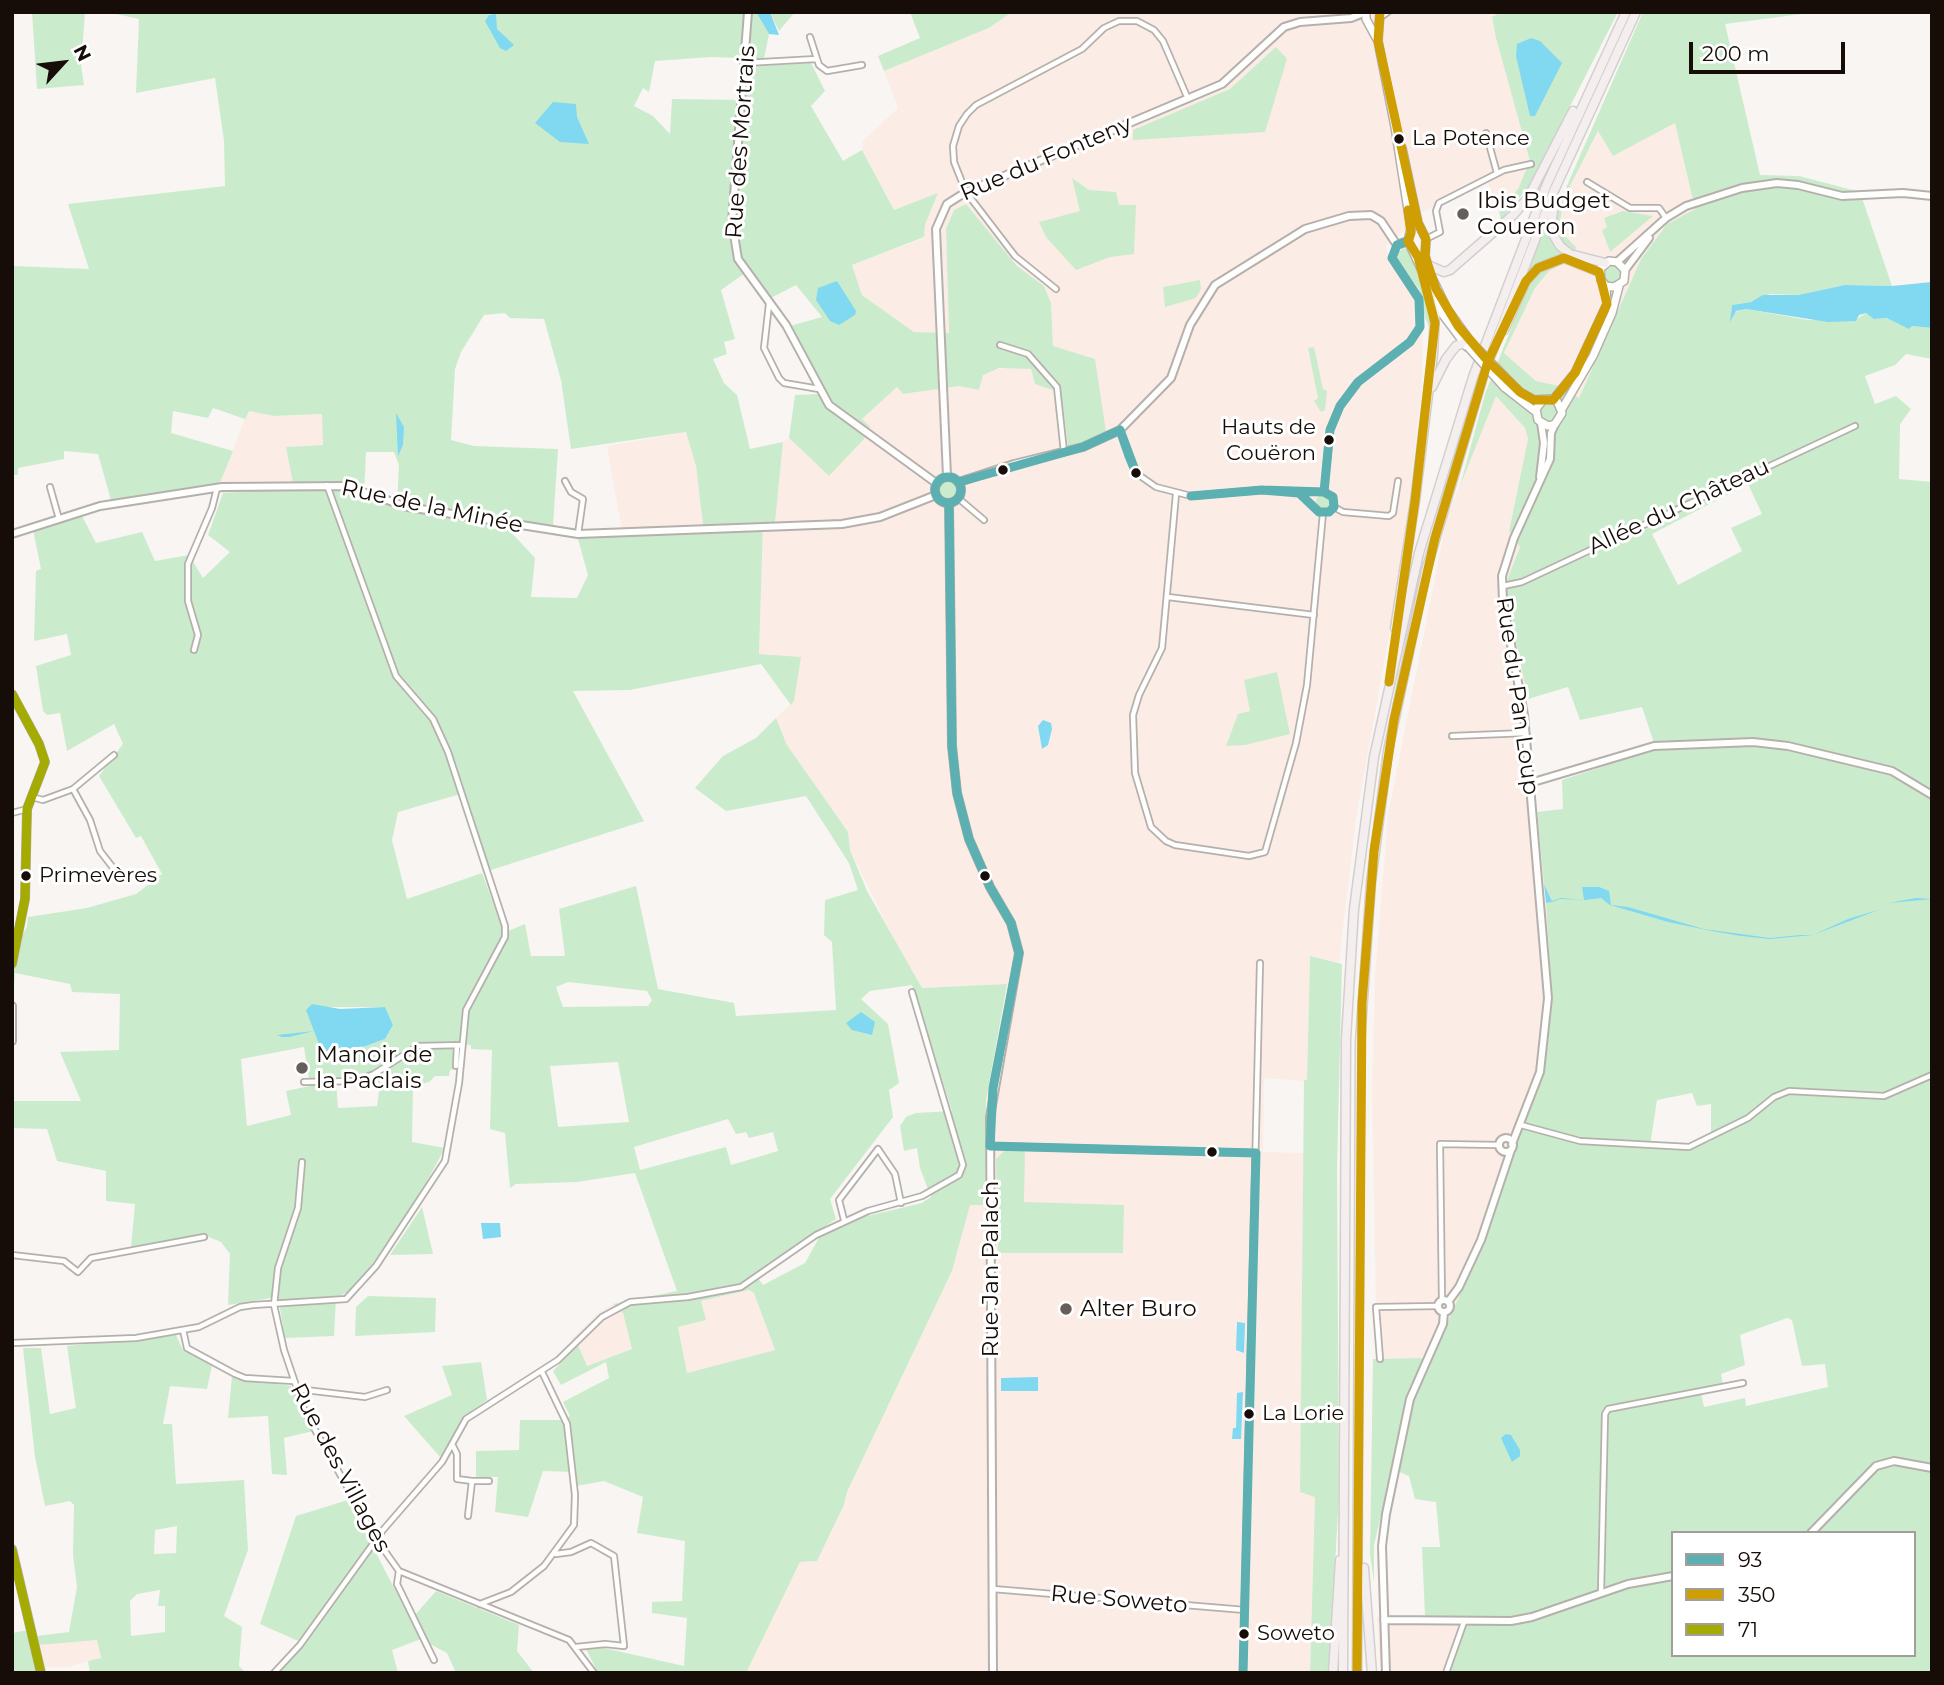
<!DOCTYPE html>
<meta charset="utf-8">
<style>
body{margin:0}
#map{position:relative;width:1944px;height:1685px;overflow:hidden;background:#f8f5f3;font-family:Montserrat,sans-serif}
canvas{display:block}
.frame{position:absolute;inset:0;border:14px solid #160c08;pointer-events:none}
.legend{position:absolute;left:1671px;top:1531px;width:245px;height:126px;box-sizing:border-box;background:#fff;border:2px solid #a29e9c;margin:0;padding:9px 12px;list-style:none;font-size:21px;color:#160c08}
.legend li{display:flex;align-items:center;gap:14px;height:35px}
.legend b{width:35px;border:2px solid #a29e9c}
.north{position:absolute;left:28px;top:28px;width:70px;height:70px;-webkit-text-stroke:5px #fff;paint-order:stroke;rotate:63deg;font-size:19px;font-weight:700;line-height:28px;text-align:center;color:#160c08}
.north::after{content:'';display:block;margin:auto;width:24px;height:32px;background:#160c08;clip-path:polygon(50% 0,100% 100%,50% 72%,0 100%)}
.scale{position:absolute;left:1689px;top:42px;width:156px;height:32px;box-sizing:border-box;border:4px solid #160c08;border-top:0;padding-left:9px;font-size:21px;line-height:24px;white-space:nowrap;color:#160c08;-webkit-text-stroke:5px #fff;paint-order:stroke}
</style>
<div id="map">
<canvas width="1944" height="1685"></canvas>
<div class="frame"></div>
<ul class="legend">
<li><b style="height:9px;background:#5db0b1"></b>93</li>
<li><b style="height:9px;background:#cf9e02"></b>350</li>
<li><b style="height:9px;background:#a4ab02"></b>71</li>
</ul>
<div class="north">N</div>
<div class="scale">200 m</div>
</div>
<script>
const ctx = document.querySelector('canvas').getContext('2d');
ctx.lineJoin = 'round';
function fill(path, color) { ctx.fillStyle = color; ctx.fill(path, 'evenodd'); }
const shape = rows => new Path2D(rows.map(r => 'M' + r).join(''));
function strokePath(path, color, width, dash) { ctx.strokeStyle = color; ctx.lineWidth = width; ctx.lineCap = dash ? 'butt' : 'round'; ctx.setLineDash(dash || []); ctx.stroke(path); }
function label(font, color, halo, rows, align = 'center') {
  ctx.font = font + ' Montserrat,sans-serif'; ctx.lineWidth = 6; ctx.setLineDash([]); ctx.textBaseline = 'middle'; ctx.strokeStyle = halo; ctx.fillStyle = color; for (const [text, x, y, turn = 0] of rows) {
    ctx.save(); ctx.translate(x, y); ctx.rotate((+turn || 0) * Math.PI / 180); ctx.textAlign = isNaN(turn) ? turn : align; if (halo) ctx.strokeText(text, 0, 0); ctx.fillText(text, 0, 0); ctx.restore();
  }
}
fill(shape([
 [1012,12,1501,12,1492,17,1496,38,1531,161,1518,189,1499,212,1488,183,1475,183,1408,221,1406,230,1386,246,1389,261,1414,298,1423,331,1422,386,1402,563,1356,819,1339,963,1310,956,1307,1081,1264,1078,1263,1152,1304,1153,1300,1491,1315,1497,1310,1673,746,1673,800,1562,817,1561,844,1506,847,1492,952,1271,970,1204,985,1205,986,1100,1007,984,922,988,894,939,850,850,848,832,787,745,776,718,794,701,772,654,759,655,763,524,775,523,783,442,789,438,829,476,861,419,897,387,903,394,959,386,979,390,983,375,989,370,1020,367,1031,370,1036,384,1062,393,1088,441,1053,346,1051,303,1044,286,1017,266,966,204,954,210,946,229,949,333,914,332,862,295,852,265,924,238,925,225,938,194,894,210,862,150,863,141,898,108,884,71,989,28],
 [1675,122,1695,209,1667,224,1641,259,1579,399,1559,386,1536,381,1504,353,1535,288,1549,271,1562,264,1570,265,1560,222,1564,198,1599,130,1613,156],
 [1496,395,1525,428,1528,439,1509,530,1520,547,1507,580,1508,605,1528,699,1518,701,1529,812,1537,812,1546,903,1551,988,1548,1038,1544,1064,1511,1168,1462,1294,1429,1362,1420,1358,1377,1359,1372,1093,1375,976,1388,815,1447,517],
 [248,410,274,416,323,414,323,446,293,480,295,488,223,493,220,484],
 [687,432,696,466,703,525,622,531,607,446],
 [749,1290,754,1292,775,1350,687,1373,678,1327,705,1320,701,1301],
 [613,1304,623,1313,632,1349,587,1366,578,1345,571,1339,598,1313],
 [1425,1616,1467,1617,1450,1673,1380,1673,1377,1617],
 [97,1639,101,1658,67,1667,44,1667,39,1645]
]), '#fbede6');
fill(shape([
 [32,12,85,12,81,65,84,85,37,89],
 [107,12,756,12,769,34,764,59,711,57,655,61,649,92,643,88,634,106,653,116,670,134,672,99,744,100,747,67,811,63,825,91,811,106,843,161,862,150,894,210,938,193,925,225,924,237,852,265,862,295,914,332,949,333,946,229,954,210,966,204,1017,266,1044,286,1051,303,1053,346,1095,359,1106,432,1088,441,1068,446,1061,393,1035,384,1031,369,999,368,983,375,979,390,959,386,903,394,897,387,862,419,870,427,864,439,829,476,789,438,795,395,818,394,820,382,790,326,822,317,796,285,769,299,748,271,721,290,735,339,724,342,727,354,713,359,724,383,737,395,750,449,783,442,775,523,763,525,759,654,801,657,794,701,791,705,761,664,630,690,573,691,644,821,488,871,464,793,398,812,392,840,407,899,482,873,502,927,508,931,525,924,531,956,565,956,559,909,636,886,658,989,734,1003,736,1016,836,1010,832,942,824,935,825,900,858,890,849,863,806,796,726,811,695,788,723,756,756,738,776,718,787,745,848,832,850,850,867,891,922,988,1007,984,986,1100,985,1205,970,1205,952,1271,847,1492,844,1505,817,1561,800,1562,746,1673,598,1673,585,1647,595,1646,684,1666,687,1618,652,1613,652,1602,682,1601,685,1541,637,1533,643,1497,604,1481,576,1486,574,1472,543,1471,528,1517,495,1512,498,1477,476,1477,476,1451,519,1450,520,1420,563,1420,570,1416,563,1402,609,1378,606,1362,561,1385,553,1371,578,1345,587,1366,632,1349,623,1313,613,1304,677,1291,635,1173,577,1182,516,1184,510,1188,505,1133,490,1129,492,1050,471,1049,471,1045,458,1044,457,1069,450,1070,449,1076,435,1076,429,1082,413,1086,412,1142,445,1148,420,1194,365,1275,351,1290,336,1298,334,1336,285,1338,278,1297,228,1305,230,1254,221,1242,204,1235,131,1247,135,1204,106,1201,106,1171,57,1161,47,1129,12,1128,12,1101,81,1101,60,1052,119,1050,120,994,72,992,70,984,15,973,12,1016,12,953,27,927,28,917,87,908,136,894,162,874,141,836,136,838,99,776,123,744,114,724,67,751,60,713,47,715,43,711,36,666,71,655,67,634,34,641,36,571,41,569,33,530,81,514,96,543,142,532,155,561,189,555,203,578,230,552,208,535,223,493,294,488,286,447,323,445,322,414,274,416,249,411,245,419,213,408,208,418,173,411,171,433,233,451,220,483,111,500,98,454,64,451,64,459,18,468,18,475,12,475,12,266,89,269,68,204,225,186,224,141,215,78,136,93,139,19],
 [505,313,510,318,544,319,561,380,571,449,686,432,696,466,703,525,582,532,578,539,588,575,577,598,531,597,535,558,508,529,510,522,553,527,558,449,474,446,451,440,455,369,461,352,484,315],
 [366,452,394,452,399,465,397,507,364,494],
 [568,982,647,991,652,1000,648,1006,563,1007,556,987],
 [912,985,952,1111,916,1113,906,1117,900,1126,904,1151,917,1148,920,1168,931,1197,922,1203,863,1217,820,1236,805,1263,763,1285,755,1274,836,1219,830,1199,893,1117,889,1090,899,1083,888,1024,861,999,870,991],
 [317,1007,385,1007,393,1025,385,1039,366,1046,309,1014,306,1010],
 [304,1047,310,1086,286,1091,291,1115,247,1126,241,1059],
 [618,1062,629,1122,558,1127,550,1066],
 [372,1074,380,1085,377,1106,338,1108,336,1081],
 [728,1119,736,1134,746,1132,749,1138,773,1132,778,1151,731,1165,726,1147,640,1170,634,1147],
 [749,1290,754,1293,775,1350,687,1373,678,1327,706,1320,701,1301],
 [770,12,795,12,779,31],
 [910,12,1012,12,989,28,884,71,878,56,920,38],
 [1501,12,1618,12,1530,185,1501,220,1499,212,1518,189,1530,161,1496,38,1492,17],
 [1643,12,1817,12,1725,24,1760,175,1799,176,1860,192,1892,286,1845,285,1798,295,1770,294,1751,302,1732,305,1731,313,1746,309,1808,320,1857,319,1866,313,1875,319,1887,318,1912,326,1932,328,1932,359,1906,354,1895,365,1865,376,1875,404,1896,396,1911,409,1900,424,1899,479,1932,482,1932,1673,1450,1673,1467,1618,1425,1616,1422,1547,1440,1547,1436,1502,1415,1499,1409,1476,1392,1469,1374,1545,1374,1583,1370,1554,1373,1359,1420,1358,1430,1361,1488,1232,1544,1064,1551,988,1546,903,1552,901,1544,884,1537,812,1563,809,1562,780,1656,749,1642,707,1580,720,1568,687,1528,699,1506,594,1507,580,1520,547,1509,531,1528,439,1525,428,1496,396,1460,486,1485,394,1526,291,1524,277,1545,224,1558,206],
 [1675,123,1695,209,1667,224,1641,259,1579,398,1559,386,1536,381,1504,353,1535,288,1549,271,1562,264,1571,265,1576,247,1565,236,1560,222,1564,198,1598,131,1613,156],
 [1748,484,1762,514,1731,528,1742,551,1678,585,1652,534],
 [1692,1093,1697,1106,1711,1104,1711,1141,1697,1145,1650,1146,1657,1100],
 [1787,1318,1792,1320,1802,1366,1825,1364,1828,1387,1746,1406,1745,1398,1704,1407,1700,1389,1723,1384,1721,1374,1745,1365,1740,1335],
 [1673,1533,1914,1533,1914,1655,1673,1655],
 [1276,47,1287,59,1265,132,1133,140,1133,130,1230,89],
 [1072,178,1089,190,1116,192,1119,205,1136,205,1134,254,1110,257,1076,270,1046,237,1039,222,1080,211],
 [1623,211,1653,216,1610,252,1602,230,1607,227,1604,218],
 [1404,248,1411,251,1429,303,1433,335,1425,318,1419,289,1397,261,1398,252],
 '1604 274a9 9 0 1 1 18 0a9 9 0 1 1-18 0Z',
 [1200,280,1201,289,1196,298,1165,307,1163,287],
 [1314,347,1323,389,1327,391,1325,410,1321,412,1314,401,1318,398,1308,348],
 '939 489a9 9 0 1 1 18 0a9 9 0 1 1-18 0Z',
 '1316 502a8 8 0 1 1 16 0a8 8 0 1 1-16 0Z',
 [1277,672,1290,734,1245,745,1226,746,1238,714,1250,711,1244,680],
 [1310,956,1342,964,1337,1168,1339,1494,1329,1673,1310,1673,1315,1497,1300,1492,1304,1080,1307,1080],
 [1005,1150,1025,1151,1024,1202,1124,1205,1123,1253,998,1253,996,1159],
 [422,1207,433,1254,390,1255],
 [368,1296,436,1298,435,1332,355,1336,356,1307],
 [176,1335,182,1348,212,1365,207,1389,170,1386,163,1424,172,1424,176,1484,244,1480,248,1550,224,1616,242,1627,239,1666,246,1673,90,1673,88,1661,101,1658,97,1640,39,1645,37,1636,69,1632,77,1587,73,1555,74,1505,70,1501,45,1506,35,1457,23,1348,41,1348,50,1414,76,1408,67,1346],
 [177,1526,176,1553,154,1554,155,1530],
 [160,1590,158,1606,165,1606,165,1632,131,1636,130,1601,137,1594],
 [481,1362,487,1400,464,1417,440,1457,404,1416,452,1395,442,1366],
 [232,1376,291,1386,313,1431,284,1438,287,1475,272,1474,268,1416,228,1418],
 [348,1500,421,1639,392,1650,398,1673,279,1673,305,1644,260,1624,296,1516],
 [436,1591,519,1625,517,1651,534,1673,456,1673,447,1653,428,1643,415,1615],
 [28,1630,37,1673,12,1673,12,1633]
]), '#cbeccc');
fill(shape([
 [756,12,770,12,779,35,769,34],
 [496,14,497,29,514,45,506,51,500,48,485,21,489,15],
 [1531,38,1540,41,1562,63,1535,116,1530,116,1516,56,1517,44],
 [553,102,576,104,577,117,589,144,560,142,535,123],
 [837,281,856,311,855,315,839,325,830,321,816,300,818,288],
 [1932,282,1932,328,1912,326,1909,329,1887,318,1874,319,1866,313,1859,315,1856,321,1828,322,1746,309,1736,311,1730,322,1732,305,1751,302,1763,295,1798,295,1845,285,1892,286],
 [396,413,404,427,403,445,398,456],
 [1043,720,1051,723,1052,729,1048,745,1042,749,1038,726],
 [1544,884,1552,901,1561,898,1584,900,1582,887,1599,887,1609,891,1611,905,1628,907,1704,929,1770,938,1800,935,1813,935,1848,919,1881,909,1889,903,1916,898,1932,899,1889,903,1881,909,1813,935,1770,939,1741,936,1712,931,1668,922,1610,905,1601,898,1586,900,1560,899,1552,902,1546,903],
 [312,1004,340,1009,385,1007,393,1025,385,1039,366,1046,326,1051,321,1049,314,1031,289,1037,282,1037,277,1035,314,1031,306,1010],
 [861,1012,875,1022,872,1035,852,1030,846,1023],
 [481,1223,500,1223,501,1237,483,1239],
 [1237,1322,1245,1323,1244,1353,1236,1350],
 [1038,1377,1038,1391,1001,1391,1001,1378],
 [1243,1392,1241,1439,1232,1439,1233,1428,1236,1428,1237,1393],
 [1506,1434,1511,1435,1520,1450,1520,1456,1512,1462,1501,1438]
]), '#80d8f1');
const minor = shape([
 [1381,17,1388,12],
 [810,37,819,65,827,71,862,65],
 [745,63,816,59],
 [1486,133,1497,173],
 [1587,182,1630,208,1659,208,1666,218],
 [1426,239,1440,232,1436,211,1439,203,1504,170,1531,164],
 [1056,289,1015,256,966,192,954,162,953,146,959,126,967,114,976,105,1082,49,1104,28,1119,21,1137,21,1154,30,1163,41,1188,99],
 [769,304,764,348,779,378,784,383,819,389],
 [1000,345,1028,354,1057,387,1064,452],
 [1120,430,1136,473,1156,487,1191,496,1262,490,1324,492,1333,497,1334,507,1329,512,1319,512,1299,493],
 [565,481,571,492,583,499,578,534],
 [50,487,59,519],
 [1324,492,1330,430,1340,406,1358,382,1410,342,1420,327,1419,299,1392,258,1397,245],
 [1176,494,1162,648,1139,695,1133,715,1135,773,1151,827,1166,841,1175,845,1249,856,1265,852,1296,743,1307,685,1323,513],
 [958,498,984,520],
 [1334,507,1343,512,1389,516,1393,513,1398,481],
 [1503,586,1522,582,1855,426],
 [1168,597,1314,615],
 [194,650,198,635,188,601,188,564,212,508,217,488],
 [1452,736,1526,733],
 [73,789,90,820,100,851,114,869],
 [32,797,43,800,73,789,114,755],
 [12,813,27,809],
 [456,1066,457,1045],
 [304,1082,355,1081,374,1074,418,1046,462,1045],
 [1521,1125,1580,1141,1689,1147,1748,1118,1774,1097,1789,1091,1884,1096,1932,1075],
 [990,1146,1256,1153],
 [302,1162,298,1208,278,1268,274,1305,284,1350,305,1412,377,1540,399,1571,569,1640,594,1673],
 [844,1220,839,1200,878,1149,895,1174,901,1203],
 [12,1255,64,1261,78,1272,91,1258,204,1237],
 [1442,1301,1440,1144,1499,1145],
 [183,1330,187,1348,235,1374,245,1378,293,1381],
 [12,1343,136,1338,199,1327,240,1307,253,1305,346,1299,376,1266,445,1161,459,1083,466,1010,505,937,505,926,448,752,433,719,396,676,327,485],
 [1380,1359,1376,1307,1438,1306],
 [297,1389,365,1397,387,1390],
 [453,1446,457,1454,457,1479,472,1481,468,1516],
 [472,1481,489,1481],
 [556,1554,571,1552,591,1543,614,1556,624,1646,605,1644,576,1647],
 [399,1571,397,1584,434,1660],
 [993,1589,1245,1610],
 [1601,1592,1605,1414,1608,1409,1743,1383],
 [480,1604,511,1592,544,1566,574,1525,575,1495,567,1424,542,1372],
 [274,1673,300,1645,383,1530,442,1462,466,1419,558,1360,602,1317,630,1302,688,1297,741,1287,816,1235,868,1211,922,1196,959,1175,963,1165,912,992],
 [1243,1673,1260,963],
 [1446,1673,1464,1622]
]);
const tertiary = shape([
 [748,12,732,222,738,259,786,325,829,405,936,483],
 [1617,262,1666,218,1686,206,1742,188,1777,183,1798,185,1842,196,1903,193,1932,196],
 [1625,270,1649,238],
 [947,476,936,229,947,204,966,192,1222,84,1284,27,1300,22,1351,18,1366,12],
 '935 490a13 13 0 1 1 26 0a13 13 0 1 1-26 0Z',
 [1540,477,1544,443,1541,423],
 [959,482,1014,464,1083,447,1120,430,1171,378,1190,325,1215,285,1305,229,1349,216,1371,215,1381,221,1397,245,1408,241],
 [949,503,952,746,957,793,969,839,990,887,1011,923,1019,953,990,1117,993,1673],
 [12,534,100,506,222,487,345,486,408,507,578,534,842,524,880,517,936,495],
 [12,694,39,744,45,762,27,809,25,899,12,964],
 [1530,783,1654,746,1753,742,1788,746,1892,771,1932,795],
 [12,1006,12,1041],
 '1499 1145a7 7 0 1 1 14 0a7 7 0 1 1-14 0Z',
 [1512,1144,1540,1072,1548,998,1524,715,1503,601,1502,576,1514,538,1550,459,1551,433,1555,424],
 '1438 1306a6 6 0 1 1 12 0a6 6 0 1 1-12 0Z',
 [1448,1302,1459,1287,1481,1240,1511,1150],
 [1811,1533,1876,1466,1894,1461,1932,1468],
 [12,1549,41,1673],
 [1384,1620,1511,1621,1532,1617,1628,1584,1673,1576],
 [1386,1673,1382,1546,1386,1514,1410,1399,1443,1324,1444,1312]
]);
const secondary = shape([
 [1366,12,1366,19,1378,41,1395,127,1411,229,1408,241,1443,315,1467,347],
 [1378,40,1380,12],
 [1402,148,1418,223,1426,239,1425,256,1431,276,1447,309,1470,341],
 [1505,377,1520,392,1534,400,1550,399,1557,401,1562,413,1555,424,1548,426,1538,420,1536,409,1543,400],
 [1504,387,1536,412],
 [1553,400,1575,373,1607,304,1606,286,1601,280,1600,269,1609,261,1617,262,1625,270,1624,281,1614,287,1606,286],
 [1562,409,1593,356,1612,313,1619,286]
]);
const trunk = shape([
 [1555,201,1550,229,1560,246,1570,254,1605,263],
 [1428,265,1444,272,1450,270,1513,215,1528,198,1573,111],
 [1504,330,1526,281,1538,268,1564,258,1599,272],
 [1432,387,1446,359,1456,346,1470,341],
 [1395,628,1415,501,1433,354,1435,314,1424,278],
 [1364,1568,1372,1673],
 [1333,1673,1340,1560],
 [1343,1673,1346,1039,1354,909,1374,757,1419,553,1473,377,1547,184,1626,12],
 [1357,1673,1360,1043,1371,882,1388,751,1426,571,1484,373,1553,193,1636,12]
]);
strokePath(minor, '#b6b0ad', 8);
strokePath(tertiary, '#b6b0ad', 10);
strokePath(secondary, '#b6b0ad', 10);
strokePath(trunk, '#d3cfce', 11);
strokePath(minor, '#fefefd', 4.5);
strokePath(tertiary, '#fefefd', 6);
strokePath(secondary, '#fefefd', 7);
strokePath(trunk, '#f4eeee', 8);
const secondaryBridge = shape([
 [1470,341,1505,377],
 [1468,347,1504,387]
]);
strokePath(secondaryBridge, '#b6b0ad', 10, []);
strokePath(secondaryBridge, '#fefefd', 7);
strokePath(shape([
 [1120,430,1136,473,1129,456,1120,430],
 '935 490a13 13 0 1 1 26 0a13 13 0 1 1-26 0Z',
 [959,482,1083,447,1120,430],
 [1262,490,1324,492,1333,497,1334,507,1329,512,1319,512,1299,493,1262,490],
 [1324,492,1330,430,1340,406,1358,382,1410,342,1420,327,1419,299,1392,258,1397,245,1408,241],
 [1191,496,1262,490],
 [1191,496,1262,490],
 [949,503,952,746,957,793,969,839,990,887,1011,923,1019,953,993,1088,990,1146],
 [990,1146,1256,1153],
 [1243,1673,1256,1153]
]), '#5db0b1', 9);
strokePath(shape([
 [1380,12,1378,41,1418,223,1426,239,1425,256,1436,289,1458,326,1488,361],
 [1564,258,1599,272,1607,304,1575,373,1553,400,1534,400,1520,392,1488,361,1526,281,1538,268,1564,258],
 [1389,682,1415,501,1435,323,1418,257,1408,241,1411,233,1408,210],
 [1357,1673,1362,1003,1374,851,1394,720,1435,538,1488,361]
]), '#cf9e02', 9);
strokePath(shape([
 [12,694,39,744,45,762,27,809,25,899,12,963],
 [12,1550,41,1673]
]), '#a4ab02', 9);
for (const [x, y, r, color] of [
 [1399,139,6,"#160c08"],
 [1463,214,7,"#655e5a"],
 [1329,440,6,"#160c08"],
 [1003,470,6,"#160c08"],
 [1136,473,6,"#160c08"],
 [26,876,6,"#160c08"],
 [985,876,6,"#160c08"],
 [302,1068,7,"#655e5a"],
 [1212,1152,6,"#160c08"],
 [1066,1309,7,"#655e5a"],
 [1249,1414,6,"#160c08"],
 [1244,1634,6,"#160c08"]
]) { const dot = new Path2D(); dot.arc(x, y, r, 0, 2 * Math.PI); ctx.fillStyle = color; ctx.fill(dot); strokePath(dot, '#fff', 2.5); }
label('21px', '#160c08', '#fff', [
 ["La Potence",1412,139],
 ["Hauts de",1316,428,"right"],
 ["Couëron",1316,454,"right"],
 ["Primevères",39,876],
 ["La Lorie",1262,1414],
 ["Soweto",1257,1634]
], 'left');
label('23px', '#160c08', '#fff', [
 ["Rue des Mortrais",741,142,-86],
 ["Rue du Fonteny",1046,159,-23],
 ["Rue de la Minée",432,507,12],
 ["Allée du Château",1679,507,-25],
 ["Rue du Pan Loup",1517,696,82],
 ["Rue Jan Palach",991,1269,-90],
 ["Rue des Villages",340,1468,62],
 ["Rue Soweto",1119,1600,5]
]);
label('23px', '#160c08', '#fff', [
 ["Ibis Budget",1477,201],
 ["Coueron",1477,227],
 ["Manoir de",316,1055],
 ["la Paclais",316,1081],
 ["Alter Buro",1080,1309]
], 'left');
</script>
